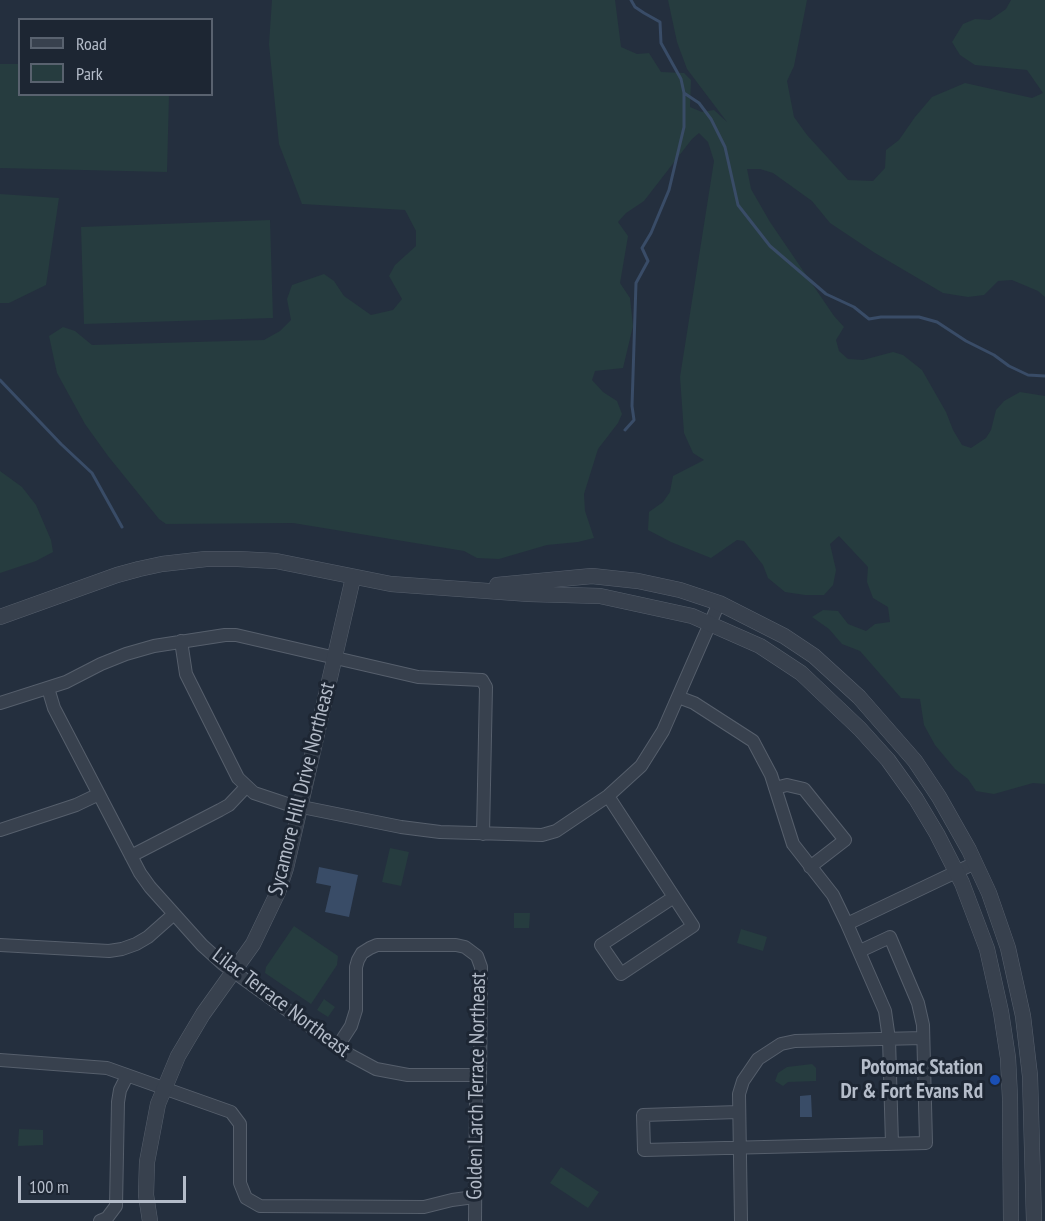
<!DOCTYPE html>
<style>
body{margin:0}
#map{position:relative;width:1045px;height:1221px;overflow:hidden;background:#242f3e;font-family:"PT Sans Narrow",sans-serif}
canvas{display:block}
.legend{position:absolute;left:18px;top:18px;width:195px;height:78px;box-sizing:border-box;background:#1d2633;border:2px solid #59626f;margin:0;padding:8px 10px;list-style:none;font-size:18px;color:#b4bcc9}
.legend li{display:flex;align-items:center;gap:12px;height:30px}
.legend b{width:30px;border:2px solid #59626f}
.scale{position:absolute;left:18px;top:1176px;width:168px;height:27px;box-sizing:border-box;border:3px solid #b4bcc9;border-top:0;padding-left:8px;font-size:18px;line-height:21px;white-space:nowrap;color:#b4bcc9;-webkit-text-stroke:4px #1d2633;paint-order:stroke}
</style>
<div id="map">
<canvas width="1045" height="1221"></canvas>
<ul class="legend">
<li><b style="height:8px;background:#38414e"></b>Road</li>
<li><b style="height:16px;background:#263c3f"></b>Park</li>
</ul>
<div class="scale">100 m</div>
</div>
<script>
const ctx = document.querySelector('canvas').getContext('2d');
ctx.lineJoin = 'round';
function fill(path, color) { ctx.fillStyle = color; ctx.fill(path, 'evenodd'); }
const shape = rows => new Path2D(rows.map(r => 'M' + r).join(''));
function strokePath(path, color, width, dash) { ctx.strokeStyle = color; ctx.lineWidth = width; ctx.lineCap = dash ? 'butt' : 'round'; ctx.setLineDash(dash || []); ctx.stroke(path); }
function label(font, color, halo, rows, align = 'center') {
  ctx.font = font + ' "PT Sans Narrow",sans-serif'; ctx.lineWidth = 6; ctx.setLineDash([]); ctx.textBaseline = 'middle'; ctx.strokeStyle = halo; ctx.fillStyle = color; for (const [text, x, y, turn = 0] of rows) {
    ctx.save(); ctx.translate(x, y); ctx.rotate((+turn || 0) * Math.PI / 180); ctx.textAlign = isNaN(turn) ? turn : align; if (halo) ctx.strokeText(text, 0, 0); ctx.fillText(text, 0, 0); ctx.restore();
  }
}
fill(shape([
 [272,0,615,0,621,47,637,54,649,53,661,72,684,73,691,80,690,107,702,112,714,110,727,122,687,69,677,42,668,0,807,0,794,66,787,81,794,117,807,135,848,180,873,181,885,168,886,150,899,140,915,117,932,97,965,83,1032,98,1043,93,1027,70,975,65,960,55,952,42,963,24,975,19,990,20,1006,9,1011,0,1045,0,1045,297,1038,291,1012,280,998,281,984,295,968,297,943,293,875,253,830,223,812,201,773,173,760,169,747,169,751,189,770,222,834,316,844,327,836,340,839,351,848,359,863,360,893,352,903,355,922,370,946,412,953,430,962,445,971,448,986,438,991,430,996,410,1004,401,1020,392,1045,396,1045,784,1033,783,994,794,976,791,968,779,955,769,935,745,924,725,920,699,901,698,860,651,842,644,829,629,812,617,823,610,838,611,848,624,866,631,875,624,890,622,888,607,873,598,867,582,868,567,839,536,830,544,836,570,833,585,824,595,805,595,785,592,768,578,763,565,744,541,737,540,711,558,671,542,648,530,649,512,663,502,670,492,673,476,704,460,693,453,684,433,680,377,714,161,708,142,699,133,692,139,644,201,626,213,618,222,628,236,620,283,630,298,633,326,623,368,595,371,592,380,603,392,617,401,622,414,618,423,598,449,584,494,585,511,594,538,578,542,547,545,499,559,477,558,464,551,293,523,166,524,159,519,108,456,85,424,57,373,49,336,63,327,75,331,92,345,264,340,280,331,291,320,287,299,292,285,324,274,334,281,344,296,371,315,393,310,402,299,389,276,395,265,416,246,416,231,405,210,302,204,279,144,269,44],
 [0,64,19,64,20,94,169,95,167,172,0,168],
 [0,194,59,198,46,285,9,303,0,303],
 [270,220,273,318,84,324,81,227],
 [0,471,22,487,36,505,51,540,53,552,36,561,0,573],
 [390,848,409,852,401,886,382,882],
 [514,913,530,913,529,928,514,928],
 [294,926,338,956,337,965,311,1004,265,973,266,967],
 [741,929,767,937,763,951,737,943],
 [324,999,335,1007,328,1017,317,1010],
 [812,1064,816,1068,816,1081,788,1082,783,1086,775,1081,778,1073,787,1067],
 [19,1129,43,1130,43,1145,18,1146],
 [561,1167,599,1192,588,1208,550,1183]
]), '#263c3f');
fill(shape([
 [319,867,358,875,349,917,325,912,331,886,316,883],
 [811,1095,812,1117,800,1117,800,1096]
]), '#394c67');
strokePath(shape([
 [684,93,699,103,711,119,725,147,738,205,770,246,826,294,854,307,869,319,881,317,919,317,937,322,966,341,994,355,1009,366,1028,375,1045,376],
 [0,380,61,444,92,473,122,527],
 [625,430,634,420,632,406,636,283,648,261,642,248,651,233,669,190,684,127,684,93,681,79,661,43,660,22,644,13,635,7,631,0]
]), '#394c67', 3);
const minor = shape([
 [181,641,186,674,238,778,254,793,287,804,401,827,440,832,542,835,556,831,608,796,641,766,663,731,719,603],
 [48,688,54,708,140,873,150,887,202,945,223,964,350,1055,376,1069,408,1075,480,1075],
 [678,697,694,703,753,741,771,775,793,844,833,895,847,924],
 [0,703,66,682,101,664,126,654,154,646,225,635,236,635,418,677,482,680,486,687,483,834],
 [775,788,787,785,804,789,845,840,810,867],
 [608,796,674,897],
 [0,830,76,805,99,794],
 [131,856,220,810,229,805,246,787],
 [674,897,693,926,621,974,601,945,674,897],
 [0,945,109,951,122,949,136,944,148,937,174,914],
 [338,1046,351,1026,356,1010,356,967,358,960,362,953,370,948,377,945,456,945,465,947,477,956,481,967,480,1081,476,1098,475,1221],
 [0,1060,107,1068,231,1112,240,1124,240,1183,246,1198,260,1206,424,1207,452,1200,474,1197],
 [738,1112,643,1115,644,1150,926,1143,923,1025,918,1003,890,937,860,951],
 [892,1144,889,1039,885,1011,847,924,975,863],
 [100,1221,107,1218,116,1206,118,1102,120,1090,127,1076],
 [741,1221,739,1094,743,1081,758,1059,781,1044,795,1041,923,1038]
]);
const tertiary = shape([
 [497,585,592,576,638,581,680,590,719,603,784,636,814,656,859,697,915,761,939,797,969,850,989,893,1008,948,1023,1016,1030,1076,1034,1221],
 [0,617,117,575,139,569,162,564,206,559,238,559,276,561,391,584,529,594,600,596,692,616,760,646,801,673,860,729,888,760,916,799,937,834,962,883,987,949,1001,1012,1008,1058,1010,1098,1011,1221],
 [150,1221,146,1195,147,1162,158,1104,178,1056,203,1014,253,944,278,892,286,868,353,578]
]);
strokePath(minor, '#565f6c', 14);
strokePath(tertiary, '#565f6c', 16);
strokePath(minor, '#38414e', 12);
strokePath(tertiary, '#38414e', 15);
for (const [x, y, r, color] of [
 [995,1080,6,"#1a4fb4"]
]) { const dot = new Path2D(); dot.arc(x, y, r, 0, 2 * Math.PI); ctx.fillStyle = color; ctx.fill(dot); strokePath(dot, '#1d2633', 2); }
label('21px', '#b4bcc9', '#1d2633', [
 ["Sycamore Hill Drive Northeast",302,789,-76],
 ["Lilac Terrace Northeast",281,1003,37],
 ["Golden Larch Terrace Northeast",477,1086,-89]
]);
label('bold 21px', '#b4bcc9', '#1d2633', [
 ["Potomac Station",983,1068],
 ["Dr & Fort Evans Rd",983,1092]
], 'right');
</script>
